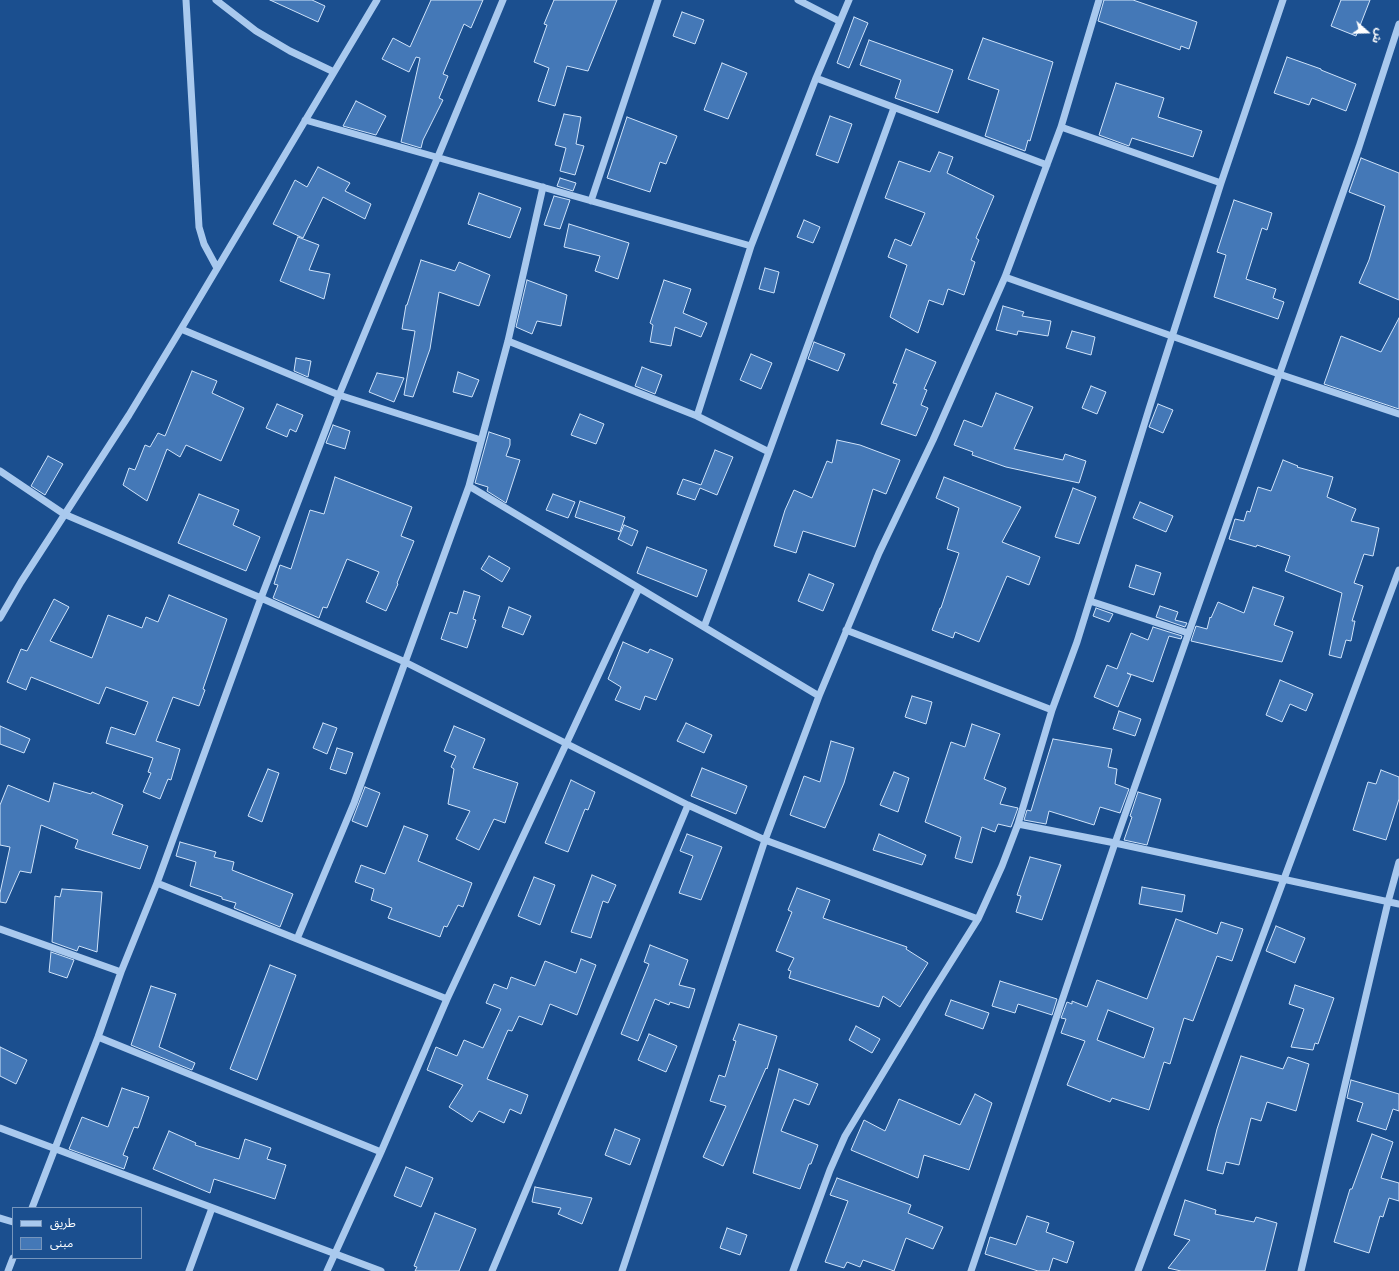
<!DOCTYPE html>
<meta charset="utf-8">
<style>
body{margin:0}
#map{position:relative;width:1399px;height:1271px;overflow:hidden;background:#1b4f8f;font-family:Ubuntu,"Noto Sans Arabic",sans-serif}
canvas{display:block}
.legend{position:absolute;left:12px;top:1207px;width:130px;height:52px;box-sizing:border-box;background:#1b4f8f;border:1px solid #7695bc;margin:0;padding:5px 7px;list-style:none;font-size:12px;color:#fff}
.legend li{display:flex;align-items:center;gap:8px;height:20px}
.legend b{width:20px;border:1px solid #7695bc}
.north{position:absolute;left:1347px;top:12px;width:40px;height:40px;-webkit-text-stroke:3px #1b4f8f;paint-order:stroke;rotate:110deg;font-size:11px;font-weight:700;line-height:16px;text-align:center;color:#fff}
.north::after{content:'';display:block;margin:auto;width:14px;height:18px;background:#fff;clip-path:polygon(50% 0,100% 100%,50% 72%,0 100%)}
</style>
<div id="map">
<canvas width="1399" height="1271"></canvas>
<ul class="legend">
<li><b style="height:5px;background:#a9c9ee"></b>طريق</li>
<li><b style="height:11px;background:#4478b7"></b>مبنى</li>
</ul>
<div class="north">ش</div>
</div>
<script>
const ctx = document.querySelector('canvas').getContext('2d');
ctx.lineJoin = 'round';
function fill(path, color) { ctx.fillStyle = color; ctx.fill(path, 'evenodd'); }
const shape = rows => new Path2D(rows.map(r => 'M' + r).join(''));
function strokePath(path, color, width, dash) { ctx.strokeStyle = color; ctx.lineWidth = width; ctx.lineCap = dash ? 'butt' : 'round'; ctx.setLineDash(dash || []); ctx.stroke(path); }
const building = shape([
 [270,0,312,0,325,6,318,22,270,0],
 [431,0,483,0,471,28,464,24,443,74,448,76,439,98,443,100,423,140,421,148,401,142,420,58,416,57,409,72,382,59,393,38,410,47,431,0],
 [554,0,617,0,588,71,567,66,555,106,538,101,549,68,534,62,547,25,544,24,554,0],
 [1104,0,1133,0,1197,22,1189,49,1181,46,1180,50,1098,21,1104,0],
 [1341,0,1370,0,1356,36,1331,26,1341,0],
 [682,12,704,20,695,44,673,36,682,12],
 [854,17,868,23,849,68,837,63,854,17],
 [983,38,1053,62,1030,141,1028,140,1025,151,985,136,999,90,968,79,983,38],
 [869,40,953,70,938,113,895,98,901,80,860,65,869,40],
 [1287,57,1321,69,1321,70,1356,84,1346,111,1312,98,1309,105,1274,93,1287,57],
 [722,63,747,73,728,119,704,110,722,63],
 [1116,83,1164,98,1158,117,1202,131,1193,157,1132,138,1129,146,1099,135,1116,83],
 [356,101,386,116,376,135,343,126,356,101],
 [564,114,581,117,576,144,584,146,575,175,560,171,566,148,555,145,564,114],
 [830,116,852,124,838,163,816,155,830,116],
 [627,117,677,136,666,164,660,162,650,192,607,178,627,117],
 [939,152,953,157,947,173,994,196,976,238,979,240,971,260,975,262,964,295,948,289,943,305,929,300,918,333,890,317,907,265,888,257,895,239,911,246,925,213,885,198,899,161,930,172,939,152],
 [1361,158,1399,173,1399,300,1359,283,1369,260,1385,206,1349,192,1361,158],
 [318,167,350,183,345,191,371,204,365,219,323,197,303,238,273,224,295,180,307,187,318,167],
 [560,178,576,183,573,191,557,186,560,178],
 [479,193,521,208,510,238,468,224,479,193],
 [554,196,570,200,560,229,544,225,554,196],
 [1234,200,1272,213,1267,230,1262,228,1246,279,1276,289,1273,298,1284,302,1278,319,1214,297,1226,255,1217,252,1234,200],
 [804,220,820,227,813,243,797,237,804,220],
 [569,224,629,243,618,279,595,271,600,256,564,247,569,224],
 [298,237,319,245,309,270,330,274,324,299,280,281,298,237],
 [421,260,455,271,459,262,490,275,479,306,439,292,430,349,413,397,404,395,415,331,402,329,406,305,407,305,421,260],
 [765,268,779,272,774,293,759,289,765,268],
 [527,280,567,295,561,326,537,321,532,334,516,327,527,280],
 [664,280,691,289,683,313,707,323,701,337,675,327,671,346,650,342,653,325,650,323,664,280],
 [1003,306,1024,312,1022,316,1051,321,1048,336,1018,331,1017,335,996,330,1003,306],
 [1399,318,1399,409,1324,384,1341,336,1381,352,1399,318],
 [1072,331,1095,337,1091,355,1066,348,1072,331],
 [814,342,845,354,838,371,808,359,814,342],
 [906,349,936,362,924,389,927,390,921,405,928,408,916,436,881,424,897,384,893,383,906,349],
 [751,354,772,363,761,389,740,380,751,354],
 [296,358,311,361,308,377,294,371,296,358],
 [642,367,662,375,655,394,635,386,642,367],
 [192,371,217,381,212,393,244,408,221,461,186,445,180,457,167,449,147,501,123,485,129,468,135,470,145,445,150,447,158,433,165,436,192,371],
 [458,372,479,380,472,397,453,392,458,372],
 [377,373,404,378,394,402,369,392,377,373],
 [1091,386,1106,392,1097,414,1082,408,1091,386],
 [996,393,1033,407,1014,449,1063,460,1065,454,1086,461,1079,483,1006,467,972,455,973,452,954,445,964,420,982,427,996,393],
 [277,404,303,415,296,432,290,429,287,437,266,428,277,404],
 [1158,404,1173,410,1163,433,1149,427,1158,404],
 [580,414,604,424,596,444,571,435,580,414],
 [333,425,350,431,345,449,326,443,333,425],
 [489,432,510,439,510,445,506,456,520,460,506,503,487,491,488,487,475,483,489,432],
 [837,440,860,445,900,460,886,494,873,489,855,547,803,531,796,553,774,546,785,510,794,490,812,498,827,461,832,463,837,440],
 [715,450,733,457,717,495,700,488,695,500,677,494,683,479,701,485,715,450],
 [48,456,63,464,45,495,31,486,48,456],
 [1283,460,1298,466,1297,467,1333,477,1327,497,1356,509,1351,521,1379,528,1373,556,1364,554,1354,583,1363,586,1352,621,1355,621,1351,641,1346,640,1341,658,1329,655,1342,593,1285,571,1290,556,1257,545,1256,547,1229,539,1235,519,1244,521,1247,511,1250,512,1258,487,1271,491,1283,460],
 [335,477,412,507,401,536,414,541,397,583,398,584,386,611,366,602,379,572,347,559,327,608,323,607,319,618,273,598,278,585,274,584,280,565,291,569,310,510,324,514,335,477],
 [944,477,1021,507,1002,542,1040,557,1029,585,1007,576,979,642,955,632,953,638,932,630,940,608,941,608,959,553,947,549,959,508,936,498,944,477],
 [1073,488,1096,497,1079,544,1055,537,1073,488],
 [199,494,239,510,233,525,260,537,246,571,178,543,199,494],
 [553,494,575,502,568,518,546,510,553,494],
 [580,501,625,517,620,532,575,517,580,501],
 [1140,502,1173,516,1166,532,1133,518,1140,502],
 [624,525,638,531,632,546,618,539,624,525],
 [647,547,707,570,697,597,637,573,647,547],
 [489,556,510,568,502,582,481,569,489,556],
 [1136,565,1161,573,1154,595,1129,587,1136,565],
 [809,574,834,584,823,611,798,601,809,574],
 [1253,587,1284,597,1274,625,1293,632,1282,662,1191,641,1196,626,1207,629,1210,617,1211,618,1218,602,1244,613,1253,587],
 [464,591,480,596,473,619,476,620,467,648,441,639,450,612,457,614,464,591],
 [169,595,227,619,203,689,205,690,199,706,173,697,156,741,180,749,171,780,168,779,160,799,143,792,151,773,148,772,153,758,106,743,111,727,135,735,148,702,106,687,99,704,31,677,26,690,7,682,21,649,27,651,54,599,69,607,50,641,92,658,108,615,142,628,146,617,158,622,169,595],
 [1160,606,1178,612,1175,620,1187,623,1185,627,1156,617,1160,606],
 [509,607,531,616,523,635,502,627,509,607],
 [1096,608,1113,614,1109,622,1093,616,1096,608],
 [1153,627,1182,636,1181,639,1169,636,1153,682,1127,673,1131,675,1118,707,1094,697,1107,665,1117,669,1131,633,1148,640,1153,627],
 [623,642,648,653,650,649,673,659,656,700,645,696,640,710,615,700,621,687,608,679,623,642],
 [1280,680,1313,694,1306,711,1290,704,1282,722,1266,715,1280,680],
 [912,696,932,702,926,724,905,717,912,696],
 [1119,711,1141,719,1135,736,1113,729,1119,711],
 [323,723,337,728,327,754,313,748,323,723],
 [686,723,712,735,704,753,677,741,686,723],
 [972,724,1000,734,984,779,1006,788,1000,804,1018,808,1011,827,998,824,995,832,982,827,972,863,955,858,961,837,925,822,951,742,965,747,972,724],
 [0,726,30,739,24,753,0,744,0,726],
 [454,726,485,739,473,768,518,783,505,823,494,819,479,850,456,839,470,811,448,804,454,769,451,767,456,756,444,751,454,726],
 [1053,739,1112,749,1108,767,1117,769,1115,784,1129,789,1120,813,1100,807,1094,825,1049,811,1046,824,1024,820,1027,810,1031,811,1053,739],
 [831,741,854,748,844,783,825,828,790,815,804,776,820,782,831,741],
 [337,748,353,753,346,774,330,769,337,748],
 [702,768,747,786,736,814,691,796,702,768],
 [268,769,279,773,262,822,248,816,268,769],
 [1381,770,1399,777,1399,799,1386,840,1353,830,1368,782,1376,784,1381,770],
 [894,772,909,778,898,812,880,805,894,772],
 [571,780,595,792,588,810,585,809,568,852,545,843,571,780],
 [54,783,91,794,92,792,123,805,112,834,148,846,140,869,75,848,78,840,41,825,31,873,20,871,6,903,0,902,0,893,10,847,0,845,0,805,8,785,49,802,54,783],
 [365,787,380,793,367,827,352,821,365,787],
 [1138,792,1161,799,1147,845,1124,840,1132,817,1130,816,1138,792],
 [404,826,428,835,418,861,472,883,463,907,458,905,447,927,444,926,440,937,388,918,392,908,371,900,374,889,355,882,361,865,385,874,404,826],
 [687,834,722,847,701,900,679,893,693,856,680,851,687,834],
 [879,834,926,855,922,865,873,850,879,834],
 [180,842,216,852,214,857,234,862,232,870,293,894,280,927,234,908,236,903,222,899,222,897,190,886,196,862,176,856,180,842],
 [1030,857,1061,865,1042,920,1016,912,1021,896,1017,895,1030,857],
 [592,875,616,885,608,903,603,901,591,938,571,932,592,875],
 [534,877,555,885,540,925,518,916,534,877],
 [1142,887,1185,895,1182,912,1139,904,1142,887],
 [797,888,830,900,823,918,907,947,906,949,928,963,900,1007,883,996,879,1007,789,978,791,971,788,970,794,958,776,951,792,912,788,910,797,888],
 [62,889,102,892,97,952,79,946,77,951,52,942,55,896,60,897,62,889],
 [1176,919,1217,934,1221,922,1243,929,1232,961,1217,956,1193,1021,1184,1018,1170,1064,1164,1062,1149,1110,1112,1098,1110,1102,1067,1085,1085,1041,1061,1033,1066,1019,1061,1018,1067,1002,1072,1004,1072,1001,1087,1007,1097,980,1147,999,1176,919],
 [1108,1010,1154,1028,1144,1058,1097,1040,1108,1010],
 [1276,926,1305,938,1295,963,1266,951,1276,926],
 [650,945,688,960,679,985,695,989,689,1008,670,1002,669,1005,655,999,638,1041,621,1034,649,964,644,962,650,945],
 [51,952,74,960,67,978,49,972,51,952],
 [581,959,596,965,577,1015,550,1004,542,1025,519,1016,512,1031,508,1030,487,1079,528,1095,521,1114,510,1109,504,1123,479,1111,472,1122,449,1107,463,1085,427,1070,436,1047,457,1056,464,1040,483,1048,501,1009,486,1003,494,984,507,989,511,977,535,986,545,961,576,973,581,959],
 [270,965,296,975,257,1080,230,1069,270,965],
 [1000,981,1057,999,1052,1015,1018,1004,1015,1013,992,1006,1000,981],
 [1295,985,1334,998,1318,1044,1315,1043,1313,1050,1291,1047,1304,1009,1289,1004,1295,985],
 [151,986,176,994,159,1047,195,1063,192,1070,131,1045,151,986],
 [951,1000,989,1013,983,1029,945,1015,951,1000],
 [739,1024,777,1036,767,1069,766,1068,723,1166,703,1157,726,1106,710,1101,719,1075,725,1077,736,1041,733,1040,739,1024],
 [856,1026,880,1039,872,1053,849,1040,856,1026],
 [649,1034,677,1046,666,1072,638,1060,649,1034],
 [0,1047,27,1060,16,1084,0,1076,0,1047],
 [1241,1056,1283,1069,1288,1057,1309,1064,1296,1111,1267,1102,1261,1121,1251,1118,1239,1165,1226,1162,1223,1174,1207,1170,1217,1129,1241,1056],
 [779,1069,818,1084,809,1105,794,1099,781,1131,818,1145,811,1164,809,1164,800,1189,753,1173,779,1069],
 [1351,1080,1399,1094,1399,1111,1393,1109,1386,1130,1357,1121,1363,1103,1347,1098,1351,1080],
 [122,1088,149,1097,138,1128,134,1127,123,1155,128,1157,124,1169,69,1149,82,1117,108,1127,122,1088],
 [975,1094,992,1103,969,1170,924,1155,918,1178,851,1150,864,1120,885,1131,899,1099,960,1125,975,1094],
 [615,1129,640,1139,630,1165,605,1155,615,1129],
 [169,1131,196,1143,195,1145,239,1159,245,1139,271,1148,267,1159,286,1165,275,1199,214,1179,210,1193,153,1169,169,1131],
 [1372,1134,1393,1142,1381,1178,1399,1183,1399,1201,1389,1198,1383,1217,1380,1216,1369,1253,1334,1242,1350,1189,1352,1189,1372,1134],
 [406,1167,433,1178,421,1207,394,1196,406,1167],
 [837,1178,911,1205,908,1213,943,1227,933,1249,906,1238,894,1271,863,1260,860,1267,847,1262,844,1268,825,1262,848,1201,830,1195,837,1178],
 [535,1187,592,1198,582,1224,558,1214,561,1208,532,1202,535,1187],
 [1185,1200,1216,1210,1215,1214,1254,1222,1256,1217,1277,1223,1265,1271,1181,1271,1168,1268,1190,1240,1174,1235,1185,1200],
 [435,1213,476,1229,459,1271,415,1271,417,1267,414,1266,435,1213],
 [1027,1216,1049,1223,1046,1232,1074,1242,1067,1263,1053,1258,1049,1271,1038,1271,985,1254,990,1237,1016,1245,1027,1216],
 [727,1228,747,1235,740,1255,720,1248,727,1228]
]);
fill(building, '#4478b7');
strokePath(building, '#cfe3fa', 1);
strokePath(shape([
 [186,0,199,227,204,244,217,268],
 [216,0,256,31,290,51,334,72],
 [798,0,839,21],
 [816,78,1047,165],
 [305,120,751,246],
 [1061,127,1221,183],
 [591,201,658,0],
 [1005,277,1279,374,1399,414],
 [181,329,339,395,481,440],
 [508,341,697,416,769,452],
 [697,416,751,246,816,78,849,0],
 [0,471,64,514,261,598,405,662,688,805,765,840,978,919],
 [469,486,819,696],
 [1090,601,1188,633],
 [0,618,21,582,129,415,181,329,377,0],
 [704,627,769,452,894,108],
 [846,630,1052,710],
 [1018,824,1115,843,1399,904],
 [157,883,447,999],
 [0,929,121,972],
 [297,939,354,803,469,486,508,341,543,187],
 [98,1037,381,1152],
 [0,1128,381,1271],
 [32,1208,98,1037,121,972,157,883,261,598,339,395,503,0],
 [0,1218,13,1222],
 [8,1271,13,1258],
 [189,1271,212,1208],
 [327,1271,381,1152,447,999,639,588],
 [492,1271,688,805],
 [622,1271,765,840,819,696,879,553,933,440,1005,277,1061,127,1099,0],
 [793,1271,830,1170,845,1136,929,997,978,919,1002,866,1018,824,1052,710,1077,642,1149,409,1221,183,1283,0],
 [971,1271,1115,843,1359,147,1399,24],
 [1138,1271,1399,570],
 [1301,1271,1388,902,1399,862]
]), '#a9c9ee', 7);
</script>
